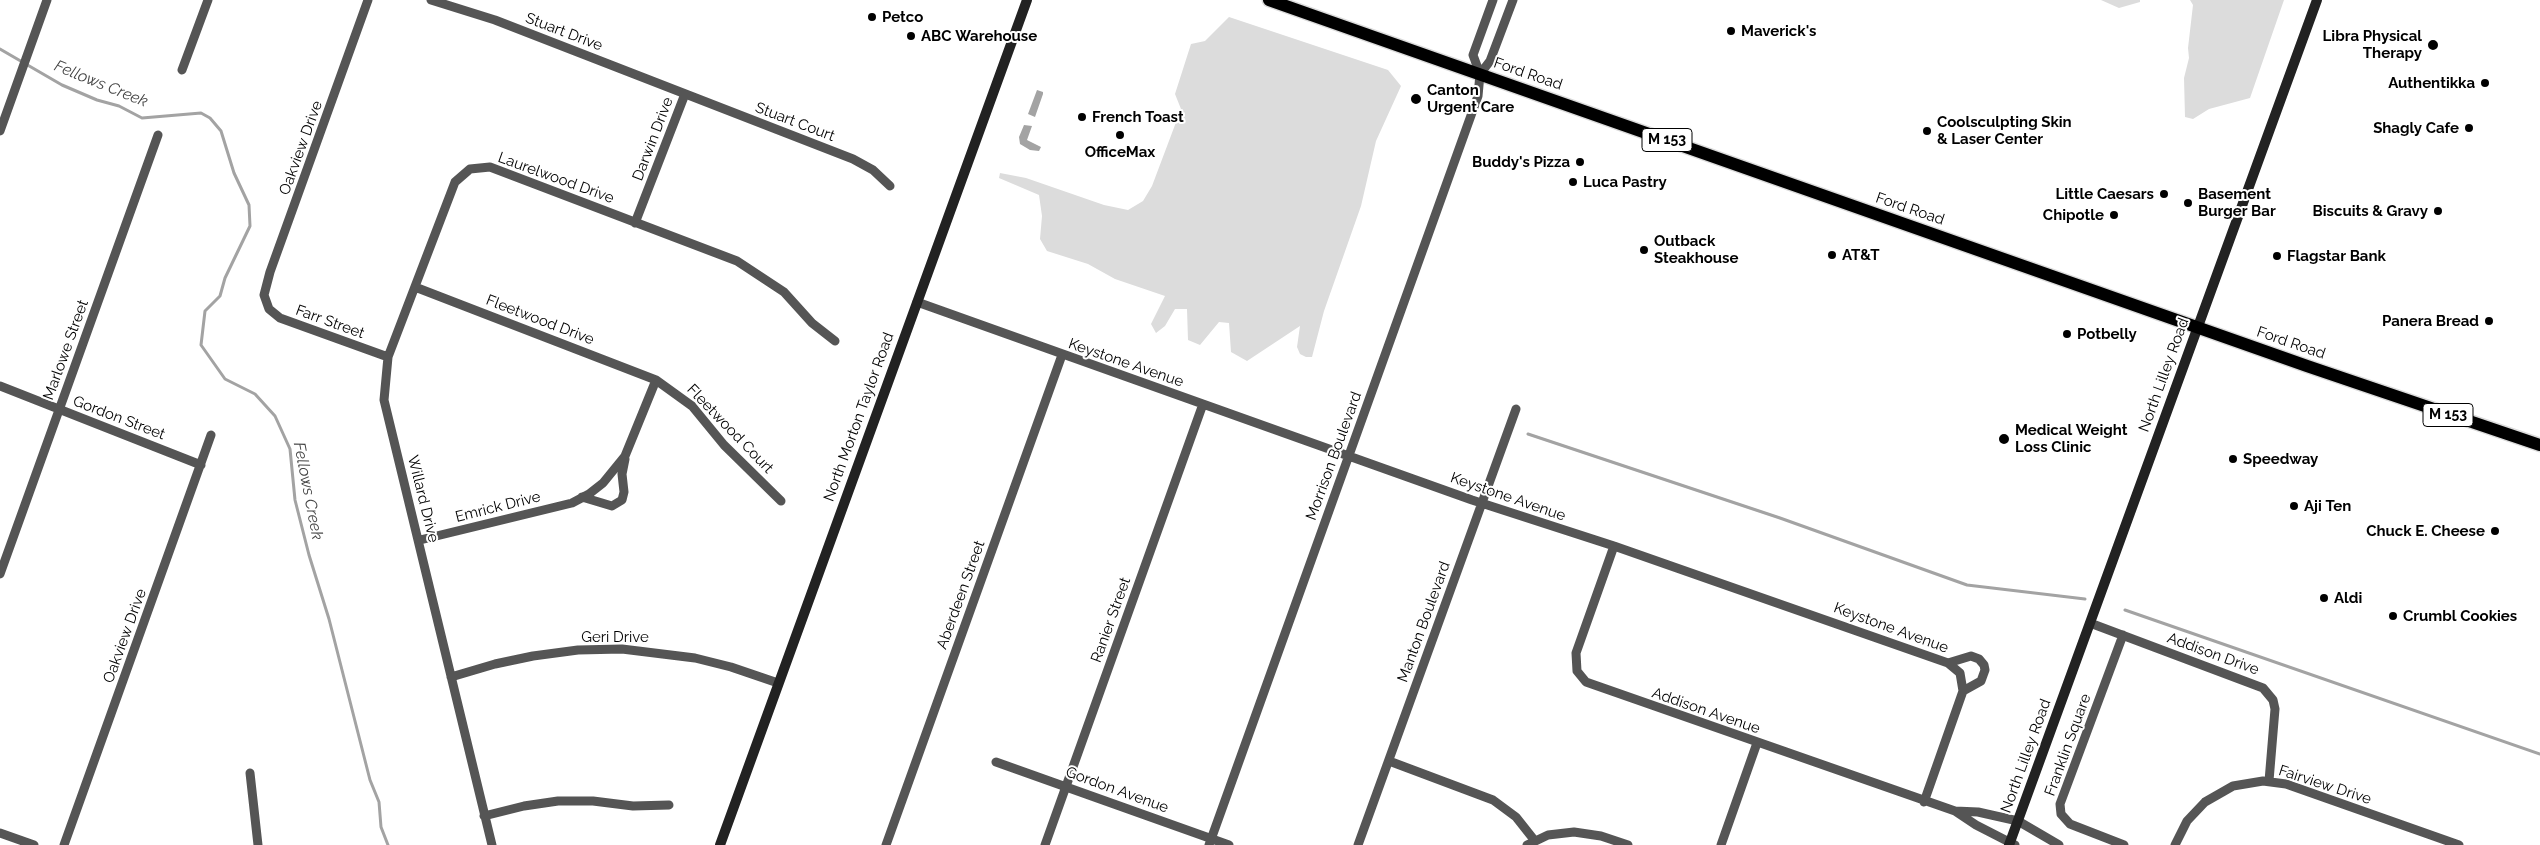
<!DOCTYPE html>
<style>
body{margin:0}
canvas{display:block;background:#fff}
</style>
<canvas width="2540" height="845"></canvas>
<script>
const ctx = document.querySelector('canvas').getContext('2d');
ctx.lineJoin = 'round';
function fill(path, color) { ctx.fillStyle = color; ctx.fill(path, 'evenodd'); }
const shape = rows => new Path2D(rows.map(r => 'M' + r).join(''));
function strokePath(path, color, width, dash) { ctx.strokeStyle = color; ctx.lineWidth = width; ctx.lineCap = dash ? 'butt' : 'round'; ctx.setLineDash(dash || []); ctx.stroke(path); }
function label(font, color, halo, rows, align = 'center') {
  ctx.font = font + ' Raleway,sans-serif'; ctx.lineWidth = 4; ctx.setLineDash([]); ctx.textBaseline = 'middle'; ctx.strokeStyle = halo; ctx.fillStyle = color; for (const [text, x, y, turn = 0] of rows) {
    ctx.save(); ctx.translate(x, y); ctx.rotate((+turn || 0) * Math.PI / 180); ctx.textAlign = isNaN(turn) ? turn : align; if (halo) ctx.strokeText(text, 0, 0); ctx.fillText(text, 0, 0); ctx.restore();
  }
}
fill(shape([
 [2101,0,2140,0,2140,2,2119,8],
 [2190,0,2284,0,2250,98,2209,109,2193,119,2185,117,2184,78,2189,58,2188,48,2193,5],
 [1229,17,1388,70,1401,86,1376,141,1361,206,1324,311,1312,357,1306,357,1300,354,1297,347,1300,326,1247,361,1231,352,1229,323,1219,322,1200,345,1188,340,1187,309,1175,309,1165,326,1156,333,1151,324,1165,296,1115,279,1088,264,1047,251,1040,239,1042,216,1039,195,999,178,1000,173,1026,178,1104,205,1128,210,1143,201,1152,186,1181,109,1175,94,1191,44,1205,41]
]), '#dcdcdc');
fill(shape([
 [1037,90,1043,92,1043,94,1035,117,1028,114],
 [1024,125,1032,126,1027,140,1041,147,1039,151,1030,150,1020,144,1019,137]
]), '#a3a3a3');
strokePath(shape([
 [0,49,62,85,97,100,119,106,142,118,201,113,210,118,221,131,234,173,249,205,250,226,225,278,220,296,205,311,201,345,225,379,255,394,275,416,290,449,295,500,309,555,329,619,370,780,379,802,381,827,388,845],
 [1528,434,1780,518,1967,585,2085,599],
 [2125,610,2540,754]
]), '#a3a3a3', 3);
const primary = shape([
 [1269,0,2307,366,2540,445]
]);
strokePath(primary, '#dbdbdb', 15);
strokePath(shape([
 [368,0,270,272,264,295,269,309,280,318,388,357],
 [431,0,495,20,853,159,873,170,890,186],
 [182,70,208,0],
 [1480,74,1490,61,1513,0],
 [0,131,47,0],
 [635,223,685,94],
 [415,287,656,380,692,406,724,445,781,501],
 [917,302,1472,500,1614,546,1948,663,1960,673,1963,691,1924,802],
 [0,386,201,465],
 [582,497,612,506,622,500,624,492,622,474,625,459],
 [420,540,572,503,589,494,603,483,625,456,656,380],
 [1614,546,1576,653,1577,671,1586,682,1955,811],
 [0,574,158,135],
 [2090,623,2263,688,2273,700,2275,709,2269,781],
 [2123,635,2060,804,2061,814,2070,824,2124,845],
 [1948,663,1971,656,1979,659,1984,665,1985,670,1981,681,1963,691],
 [451,677,495,664,533,656,578,650,622,649,695,658,731,667,778,683],
 [1389,761,1493,800,1516,817,1535,841],
 [996,762,1229,845],
 [250,773,258,845],
 [484,816,524,806,558,801,593,801,633,806,669,805],
 [0,833,34,845],
 [64,845,211,435],
 [492,845,384,400,388,357,455,182,470,169,490,167,737,261,784,292,812,323,835,341],
 [886,845,1062,355],
 [1045,845,1203,404],
 [1209,845,1478,96,1480,74,1473,55,1493,0],
 [1358,845,1516,409],
 [1527,845,1548,835,1574,832,1601,836,1628,845],
 [1721,845,1757,743],
 [2015,845,1976,825,1955,811,1978,812,2018,821,2059,845],
 [2175,845,2187,821,2205,802,2233,786,2263,781,2286,784,2459,845]
]), '#555', 9);
strokePath(shape([
 [720,845,1027,0],
 [2009,845,2317,0]
]), '#222', 10);
strokePath(primary, '#000', 12);
for (const [x, y, r, color] of [
 [872,17,5,"#000"],
 [1731,31,5,"#000"],
 [911,36,5,"#000"],
 [2433,45,6,"#000"],
 [2485,83,5,"#000"],
 [1416,99,6,"#000"],
 [1082,117,5,"#000"],
 [2469,128,5,"#000"],
 [1927,131,5,"#000"],
 [1120,135,5,"#000"],
 [1580,162,5,"#000"],
 [1573,182,5,"#000"],
 [2164,194,5,"#000"],
 [2188,203,5,"#000"],
 [2438,211,5,"#000"],
 [2114,215,5,"#000"],
 [1644,250,5,"#000"],
 [1832,255,5,"#000"],
 [2277,256,5,"#000"],
 [2489,321,5,"#000"],
 [2067,334,5,"#000"],
 [2004,439,6,"#000"],
 [2233,459,5,"#000"],
 [2294,506,5,"#000"],
 [2495,531,5,"#000"],
 [2324,598,5,"#000"],
 [2393,616,5,"#000"]
]) { const dot = new Path2D(); dot.arc(x, y, r, 0, 2 * Math.PI); ctx.fillStyle = color; ctx.fill(dot); strokePath(dot, '#fff', 2); }
for (const [x, y, w] of [
 [1667,140,50],
 [2448,415,50]
]) { const box = new Path2D(); box.roundRect(x - w / 2, y - 11.5, w, 23, 4); ctx.fillStyle = '#fff'; ctx.fill(box); strokePath(box, '#000', 1); }
label('bold 14px', '#000', null, [
 ["M 153",1667,140],
 ["M 153",2448,415]
]);
label('bold 15px', '#000', '#fff', [
 ["Petco",882,17],
 ["Maverick's",1741,31],
 ["ABC Warehouse",921,36],
 ["Libra Physical",2422,36,"right"],
 ["Therapy",2422,53,"right"],
 ["Authentikka",2475,83,"right"],
 ["Canton",1427,90],
 ["Urgent Care",1427,107],
 ["French Toast",1092,117],
 ["Coolsculpting Skin",1937,122],
 ["& Laser Center",1937,139],
 ["Shagly Cafe",2459,128,"right"],
 ["OfficeMax",1120,152,"center"],
 ["Buddy's Pizza",1570,162,"right"],
 ["Luca Pastry",1583,182],
 ["Little Caesars",2154,194,"right"],
 ["Basement",2198,194],
 ["Burger Bar",2198,211],
 ["Biscuits & Gravy",2428,211,"right"],
 ["Chipotle",2104,215,"right"],
 ["Outback",1654,241],
 ["Steakhouse",1654,258],
 ["AT&T",1842,255],
 ["Flagstar Bank",2287,256],
 ["Panera Bread",2479,321,"right"],
 ["Potbelly",2077,334],
 ["Medical Weight",2015,430],
 ["Loss Clinic",2015,447],
 ["Speedway",2243,459],
 ["Aji Ten",2304,506],
 ["Chuck E. Cheese",2485,531,"right"],
 ["Aldi",2334,598],
 ["Crumbl Cookies",2403,616]
], 'left');
label('15px', '#000', '#fff', [
 ["Stuart Drive",564,32,21],
 ["Ford Road",1528,74,19],
 ["Stuart Court",795,122,21],
 ["Darwin Drive",653,139,-69],
 ["Oakview Drive",301,148,-70],
 ["Laurelwood Drive",556,178,20],
 ["Ford Road",1910,209,19],
 ["Fleetwood Drive",540,320,21],
 ["Farr Street",330,322,20],
 ["Ford Road",2291,343,19],
 ["Marlowe Street",66,350,-70],
 ["Keystone Avenue",1126,363,19],
 ["North Lilley Road",2164,375,-70],
 ["North Morton Taylor Road",859,417,-70],
 ["Gordon Street",119,418,21],
 ["Fleetwood Court",730,429,46],
 ["Morrison Boulevard",1334,456,-70],
 ["Keystone Avenue",1508,497,19],
 ["Willard Drive",423,499,76],
 ["Emrick Drive",498,507,-14],
 ["Aberdeen Street",961,595,-70],
 ["Ranier Street",1111,620,-70],
 ["Manton Boulevard",1424,622,-70],
 ["Keystone Avenue",1891,628,20],
 ["Oakview Drive",125,636,-70],
 ["Geri Drive",615,637],
 ["Addison Drive",2213,654,20],
 ["Addison Avenue",1706,711,19],
 ["Franklin Square",2068,745,-70],
 ["North Lilley Road",2026,756,-70],
 ["Fairview Drive",2325,785,18],
 ["Gordon Avenue",1117,790,20]
]);
label('italic 16px', '#444', '#fff', [
 ["Fellows Creek",101,84,22],
 ["Fellows Creek",308,491,79]
]);
</script>
